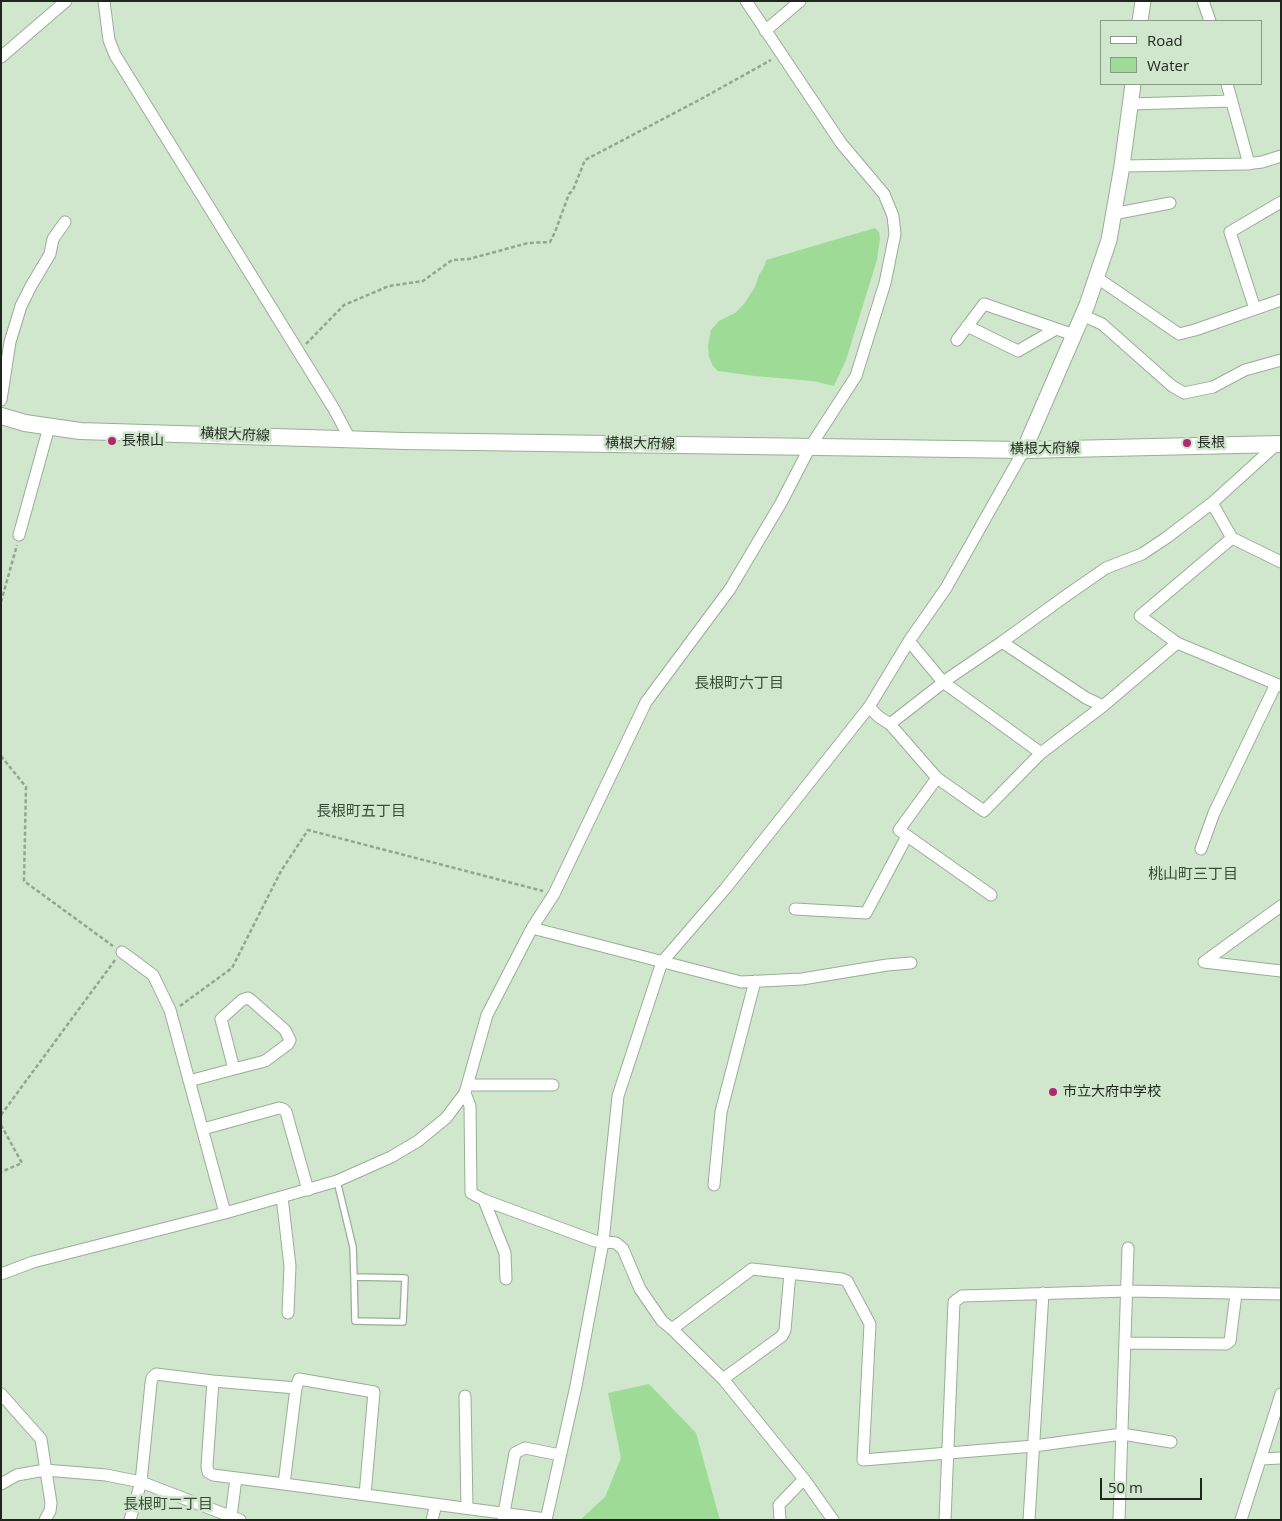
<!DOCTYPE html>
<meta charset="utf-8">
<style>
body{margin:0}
#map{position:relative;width:1282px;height:1521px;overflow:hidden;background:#d0e7cd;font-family:"Open Sans",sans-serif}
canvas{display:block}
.frame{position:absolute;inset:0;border:2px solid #1e261d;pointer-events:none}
.legend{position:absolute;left:1100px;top:20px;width:162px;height:65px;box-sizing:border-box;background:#d0e7cd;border:1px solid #899a87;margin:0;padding:6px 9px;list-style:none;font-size:15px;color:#1e261d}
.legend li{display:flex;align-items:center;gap:10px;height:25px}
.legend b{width:25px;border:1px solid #899a87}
.scale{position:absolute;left:1100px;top:1478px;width:102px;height:22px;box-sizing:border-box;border:2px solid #1e261d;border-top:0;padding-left:6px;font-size:15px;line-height:18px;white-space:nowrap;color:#1e261d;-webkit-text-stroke:4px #d0e7cd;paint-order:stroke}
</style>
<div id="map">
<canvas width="1282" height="1521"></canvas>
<div class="frame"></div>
<ul class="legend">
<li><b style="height:6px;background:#fff"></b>Road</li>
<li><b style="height:14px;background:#9ddb96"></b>Water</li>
</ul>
<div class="scale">50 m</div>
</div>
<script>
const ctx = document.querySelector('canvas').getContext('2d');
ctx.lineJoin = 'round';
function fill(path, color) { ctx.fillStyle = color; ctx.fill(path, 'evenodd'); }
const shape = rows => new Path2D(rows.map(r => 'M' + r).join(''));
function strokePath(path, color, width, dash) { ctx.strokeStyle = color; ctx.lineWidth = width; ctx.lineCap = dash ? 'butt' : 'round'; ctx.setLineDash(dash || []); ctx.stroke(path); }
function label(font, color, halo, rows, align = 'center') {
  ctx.font = font + ' "Open Sans","Noto Sans JP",sans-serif'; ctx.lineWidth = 5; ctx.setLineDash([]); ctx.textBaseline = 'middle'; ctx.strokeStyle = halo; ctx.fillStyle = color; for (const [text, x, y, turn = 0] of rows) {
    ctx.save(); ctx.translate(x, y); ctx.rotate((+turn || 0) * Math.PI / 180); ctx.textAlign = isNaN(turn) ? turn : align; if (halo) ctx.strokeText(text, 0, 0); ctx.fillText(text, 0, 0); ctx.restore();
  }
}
fill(shape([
 [875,228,879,232,880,239,877,260,846,360,834,386,813,381,755,376,718,371,713,366,709,357,708,346,711,330,719,321,735,313,744,304,755,287,759,275,765,265,766,260],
 [649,1384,696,1433,720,1520,580,1520,605,1497,621,1458,608,1393]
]), '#9ddb96');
const service = shape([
 [337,1181,353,1247,354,1277,355,1321,403,1322,405,1278,354,1277]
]);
const minor = shape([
 [104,1,109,40,115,55,334,409,350,439],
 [1203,1,1210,21],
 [765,31,800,1],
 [1,57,66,1],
 [1227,84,1249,164],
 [1130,104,1232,101],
 [1122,166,1246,164,1262,162,1281,156],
 [1113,214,1170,203],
 [1096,277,1179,334,1195,330,1281,300],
 [1255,309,1230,232,1281,202],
 [1082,315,1102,324,1172,386,1184,393,1213,387,1245,370,1281,360],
 [967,326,1018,351,1056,329],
 [957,340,984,304,1074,335],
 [1,400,10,342,21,306,31,286,50,254,53,239,65,222],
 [1212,503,1232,538,1281,562],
 [19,535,49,427],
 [1002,642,1086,698,1103,706,1177,643,1281,686],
 [1177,643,1140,616,1232,538],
 [869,707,879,717,890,724,949,678,1002,642,1067,595,1106,568,1142,554,1166,538,1212,503,1276,445],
 [890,724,937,778,984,811,1041,753,943,682,909,641],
 [1041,753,1103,706],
 [937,778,899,830,991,895],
 [1201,849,1214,813,1276,684],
 [1281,906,1204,962,1281,971],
 [795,909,866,913,907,836],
 [532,928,741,982,802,979,887,965,911,963],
 [122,952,153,975,170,1010,225,1213],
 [189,1081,234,1069,265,1061,288,1044,290,1040,285,1030,251,1000,248,998,242,1000,221,1019,234,1069],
 [469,1085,553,1085],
 [465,1093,470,1106,471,1193,484,1200,595,1241,616,1243,623,1249,640,1289,662,1321,672,1329,723,1379,804,1479,833,1520],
 [203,1129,279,1108,283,1109,286,1112,308,1190],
 [714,1185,721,1112,755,981],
 [282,1197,290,1266,288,1313],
 [484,1200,505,1253,506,1279],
 [1,1274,33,1262,225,1213,337,1181,391,1157,418,1141,446,1118,465,1093,487,1015,532,928,554,894,646,702,730,589,781,503,810,447,856,376,885,283,895,234,893,216,884,194,841,143,746,1],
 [672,1329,752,1269,842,1279,847,1281,870,1324,863,1460,1034,1446,1122,1434,1171,1442],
 [1126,1343,1226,1344,1230,1341,1236,1294],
 [723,1379,782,1336,785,1330,790,1273],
 [296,1388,299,1379,374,1392,365,1495],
 [1,1394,41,1439,51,1503,50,1511,45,1520],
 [465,1396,467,1508],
 [1261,1459,1281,1458],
 [1,1484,17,1475,45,1470,106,1475,141,1482,240,1520],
 [284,1484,546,1519],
 [231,1517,236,1478],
 [503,1518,515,1453,525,1448,560,1455],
 [130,1520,141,1482,151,1383,152,1378,156,1374,213,1381,296,1388,284,1484,213,1475,208,1472,207,1466,213,1381],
 [432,1520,436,1504],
 [546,1520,576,1386,603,1242,618,1096,662,962,725,889,869,707,909,641,946,588,1024,450],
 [780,1520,779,1505,804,1479],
 [945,1520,954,1302,962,1296,1128,1291,1281,1294],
 [1029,1520,1043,1293],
 [1119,1520,1128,1248],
 [1241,1520,1281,1394]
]);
const tertiary = shape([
 [1140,21,1143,1],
 [1024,450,1087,305,1109,240,1122,166,1133,84]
]);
const secondary = shape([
 [1,416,25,423,80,431,404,441,1024,450,1281,444]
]);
strokePath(service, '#99ae96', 8);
strokePath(minor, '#99ae96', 13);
strokePath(tertiary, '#99ae96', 17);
strokePath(secondary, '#99ae96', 18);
strokePath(shape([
 [306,344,344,305,389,286,423,281,452,260,469,259,528,243,550,242,555,232,569,194,573,190,585,160,701,99,771,60],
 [1,602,17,545],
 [1,756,26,787,24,881,113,946],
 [180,1006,232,968,281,871,308,830,543,891],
 [1,1115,115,960],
 [1,1125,22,1163,1,1172]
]), '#93a591', 2.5, [4, 2.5]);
strokePath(service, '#fff', 5.5);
strokePath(minor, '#fff', 11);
strokePath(tertiary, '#fff', 15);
strokePath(secondary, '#fff', 16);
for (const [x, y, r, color] of [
 [112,441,5,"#b0296e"],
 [1187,443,5,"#b0296e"],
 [1053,1092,5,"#b0296e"]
]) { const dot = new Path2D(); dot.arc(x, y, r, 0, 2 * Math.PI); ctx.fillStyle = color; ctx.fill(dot); strokePath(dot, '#d0e7cd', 2); }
label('14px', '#1e261d', '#d0e7cd', [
 ["横根大府線",235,435,2],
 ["横根大府線",640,444,1],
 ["横根大府線",1045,449,-1]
]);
label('14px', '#1e261d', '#d0e7cd', [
 ["長根山",122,441],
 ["長根",1197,443],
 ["市立大府中学校",1063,1092]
], 'left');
label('15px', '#384b36', '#d0e7cd', [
 ["長根町六丁目",739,684],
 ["長根町五丁目",361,812],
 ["桃山町三丁目",1193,875],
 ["長根町二丁目",168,1505]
]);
</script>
